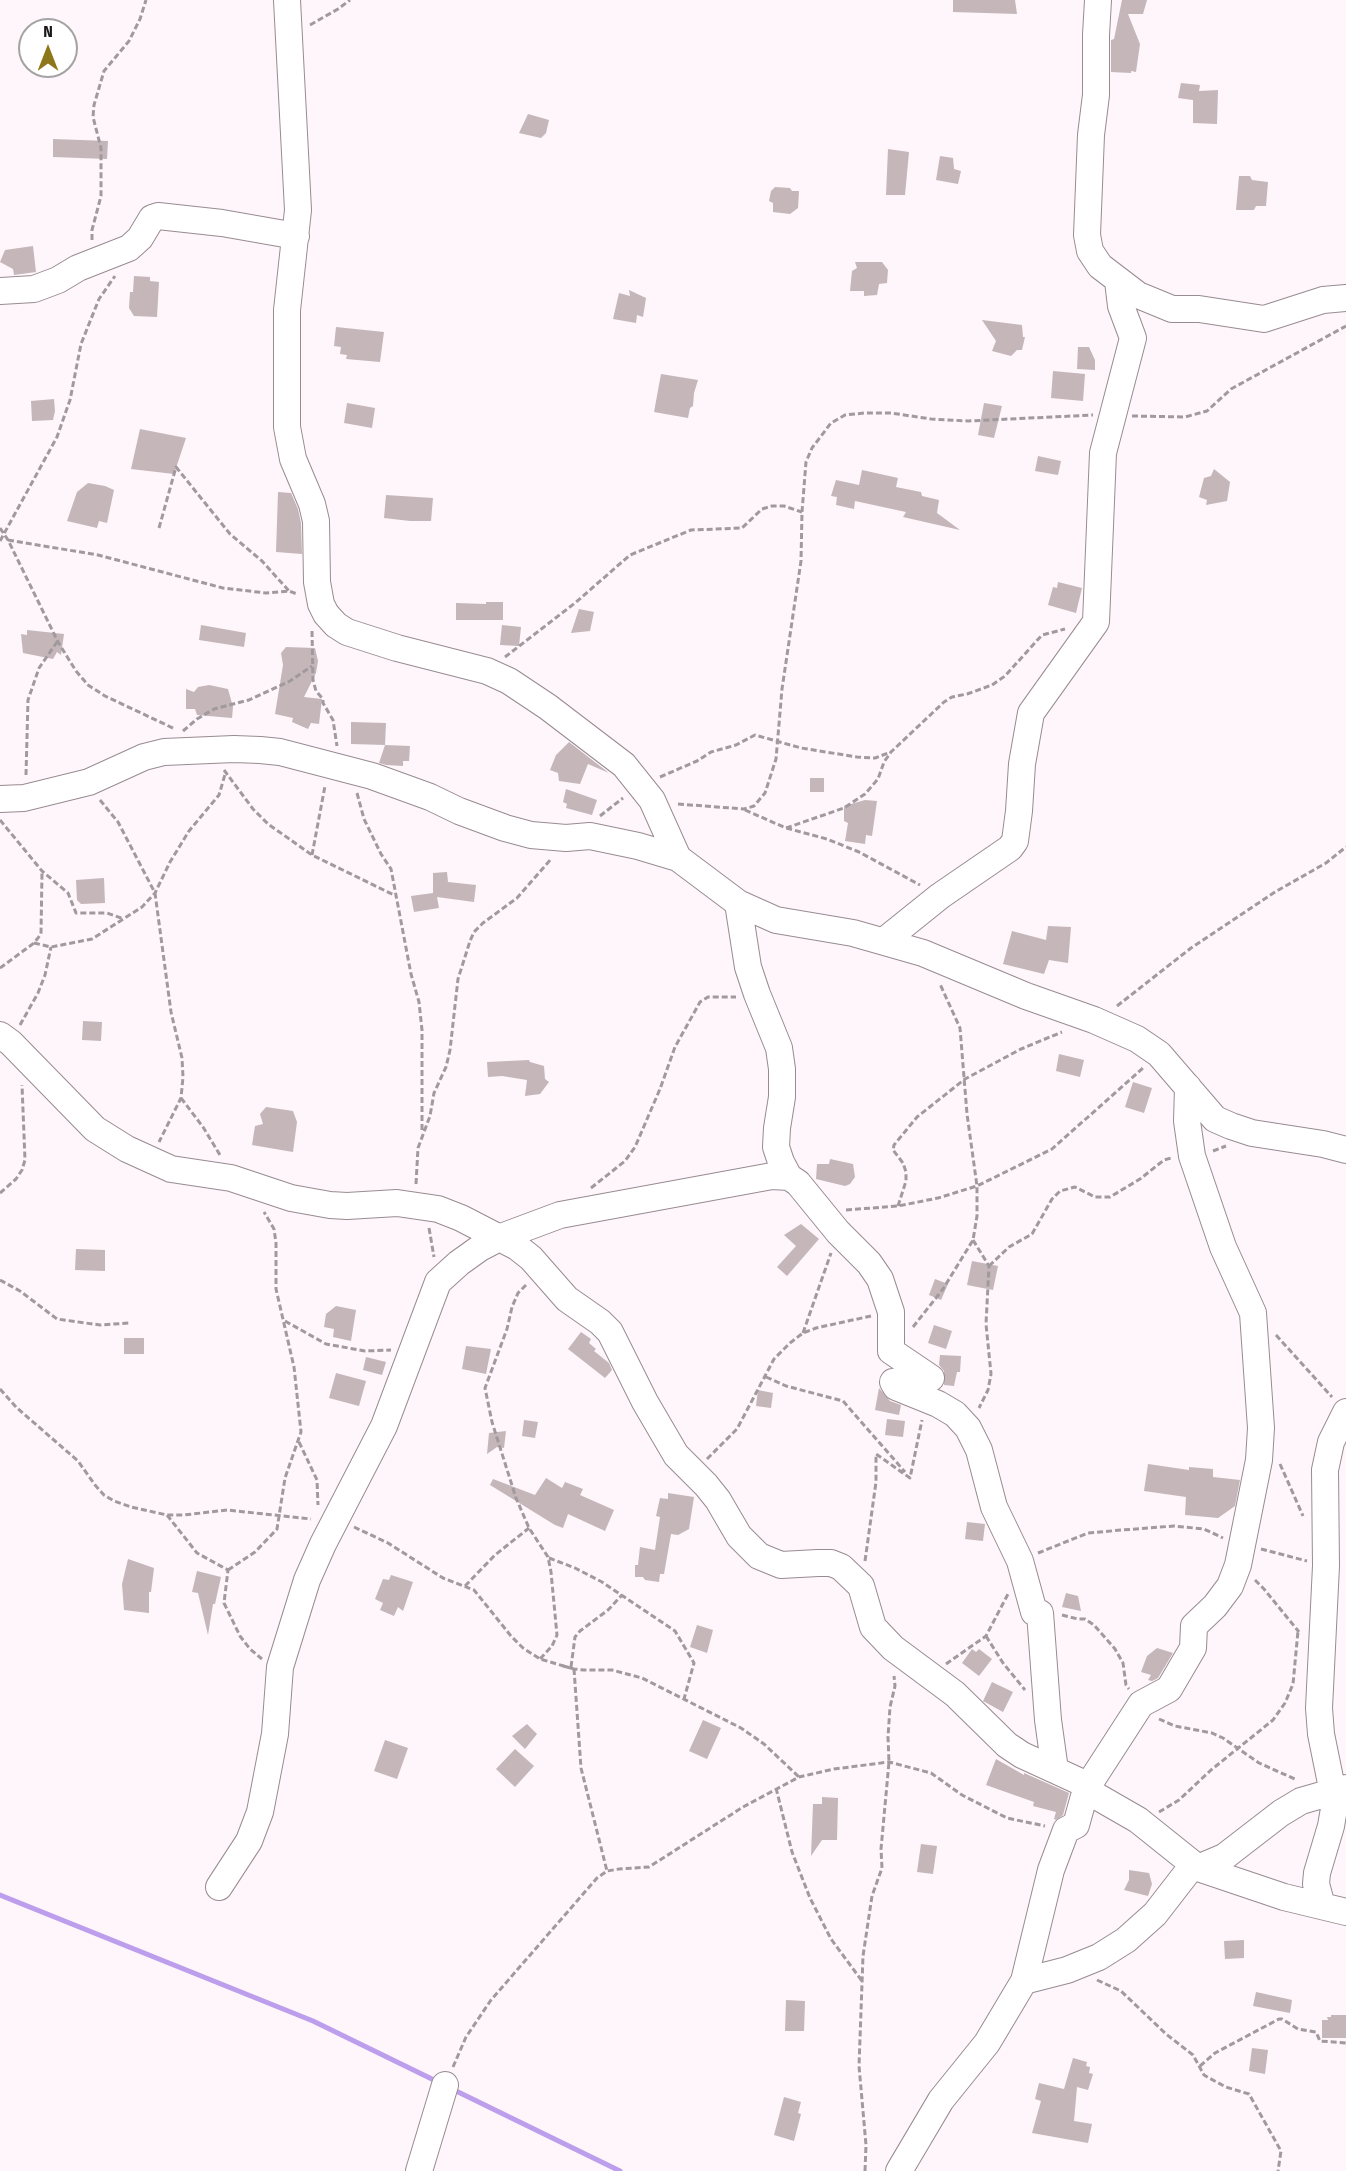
<!DOCTYPE html>
<style>
body{margin:0}
#map{position:relative;width:1346px;height:2171px;overflow:hidden;background:#fef6fa;font-family:"Fira Sans Condensed",sans-serif}
canvas{display:block}
.north{position:absolute;left:18px;top:18px;width:60px;height:60px;box-sizing:border-box;background:#fff;border:2px solid #a4a2a3;border-radius:50%;rotate:0deg;font-size:16px;font-weight:700;line-height:24px;text-align:center;color:#1c171a}
.north::after{content:'';display:block;margin:auto;width:21px;height:27px;background:#8e761a;clip-path:polygon(50% 0,100% 100%,50% 72%,0 100%)}
</style>
<div id="map">
<canvas width="1346" height="2171"></canvas>
<div class="north">N</div>
</div>
<script>
const ctx = document.querySelector('canvas').getContext('2d');
ctx.lineJoin = 'round';
const shape = rows => new Path2D(rows.map(r => 'M' + r).join(''));
function strokePath(path, color, width, dash) { ctx.strokeStyle = color; ctx.lineWidth = width; ctx.lineCap = dash ? 'butt' : 'round'; ctx.setLineDash(dash || []); ctx.stroke(path); }
function fill(path, color) { ctx.fillStyle = color; ctx.fill(path, 'evenodd'); }
strokePath(shape([
 [0,1895,313,2021,438,2082],
 [452,2089,620,2171]
]), '#bc9eec', 5);
fill(shape([
 [953,0,1015,0,1017,14,953,12],
 [1122,0,1147,0,1143,14,1128,14,1140,44,1136,72,1131,71,1131,73,1111,72,1111,40,1114,39],
 [1181,83,1200,85,1199,91,1218,90,1217,124,1193,123,1193,100,1178,98],
 [528,114,549,120,546,133,541,138,519,133],
 [53,139,108,141,107,159,53,157],
 [888,149,909,152,905,195,886,195],
 [940,156,953,158,954,169,961,171,958,184,936,180],
 [1239,176,1250,176,1252,180,1268,182,1266,206,1256,206,1254,210,1236,210],
 [775,187,790,188,792,191,799,191,798,208,790,214,773,212,773,203,769,201,771,191],
 [33,246,36,272,14,275,13,269,0,262,5,250],
 [855,262,882,262,888,270,887,283,879,284,877,295,864,296,864,291,850,291,852,271,857,268],
 [134,276,150,277,150,281,159,282,157,317,134,316,129,308,130,292,133,292],
 [629,290,646,298,643,317,637,315,636,323,613,319,619,293,630,296],
 [982,320,1022,325,1023,337,1025,337,1022,350,1017,350,1011,356,992,351,996,341],
 [336,327,384,332,380,362,346,359,347,355,340,354,341,347,334,346],
 [1078,347,1089,347,1095,360,1095,370,1077,369],
 [1053,371,1085,374,1083,401,1051,398],
 [661,374,698,380,694,393,693,406,690,408,688,418,654,412],
 [54,399,55,411,53,420,32,421,31,401],
 [347,403,375,408,372,428,344,423],
 [984,403,1002,406,994,438,978,435],
 [140,429,186,438,174,474,131,469],
 [1038,456,1061,461,1058,475,1035,471],
 [1214,469,1230,482,1227,501,1206,505,1207,500,1199,497,1204,478,1211,476],
 [862,470,898,478,896,487,921,492,922,496,939,500,937,513,960,530,903,517,906,512,855,501,854,509,836,505,837,497,831,496,836,480,859,485],
 [88,483,105,486,114,490,107,523,99,521,97,528,67,521,77,492],
 [278,492,291,493,298,509,301,523,302,554,276,552],
 [386,495,433,498,431,521,410,521,384,518],
 [1058,582,1082,588,1076,613,1048,605,1053,587,1057,588],
 [486,602,503,602,503,620,456,620,456,603,486,604],
 [579,609,594,612,590,631,571,633],
 [201,625,246,633,244,647,199,640],
 [502,625,521,627,519,646,500,645],
 [27,630,64,634,61,655,57,652,53,659,23,653,21,634,27,635],
 [286,647,315,648,318,661,316,673,304,697,322,699,319,724,311,723,308,729,292,722,293,718,275,714,283,665,281,653],
 [209,685,228,689,233,707,232,718,197,715,195,709,186,709,186,689,194,692,198,687],
 [351,722,386,723,385,745,410,746,409,761,403,761,403,766,386,765,379,763,385,745,351,744],
 [569,742,609,773,588,764,580,784,559,781,558,773,550,770,556,755],
 [810,778,824,778,824,792,810,792],
 [566,789,597,800,592,815,566,808,567,804,563,802],
 [865,800,877,801,872,836,866,835,865,844,845,841,848,823,844,821,844,806],
 [447,872,448,882,476,885,474,902,437,897,439,908,414,912,411,896,433,893,433,873],
 [104,878,105,903,81,904,77,900,76,880],
 [1048,926,1071,927,1068,963,1049,960,1044,974,1003,964,1012,931,1046,940],
 [83,1021,102,1022,101,1041,82,1040],
 [1059,1054,1084,1060,1080,1077,1056,1071],
 [529,1060,530,1062,544,1066,545,1079,549,1082,540,1094,525,1096,527,1080,502,1076,488,1077,487,1062],
 [1133,1082,1152,1088,1144,1113,1125,1107],
 [266,1107,293,1111,297,1122,293,1152,252,1145,255,1126,263,1124,260,1114],
 [830,1159,853,1164,855,1177,850,1184,845,1186,816,1179,817,1164,829,1164],
 [801,1224,819,1239,787,1276,777,1267,796,1246,784,1235],
 [76,1249,105,1250,105,1271,75,1270],
 [972,1261,998,1266,993,1290,967,1285],
 [935,1279,948,1284,941,1300,929,1295],
 [336,1306,356,1310,351,1341,333,1337,334,1329,324,1327,326,1314],
 [934,1325,952,1331,946,1349,928,1343],
 [581,1332,591,1339,589,1343,596,1349,594,1351,609,1363,612,1370,605,1378,568,1349],
 [124,1338,144,1338,144,1354,124,1354],
 [466,1346,491,1349,486,1374,462,1369],
 [940,1355,961,1356,960,1372,957,1372,954,1386,944,1385,944,1371,939,1365],
 [366,1357,386,1362,382,1375,363,1370],
 [336,1373,366,1381,359,1406,329,1398],
 [879,1388,890,1401,901,1405,899,1415,875,1410],
 [758,1390,773,1393,771,1408,756,1406],
 [887,1419,905,1421,903,1437,885,1435],
 [524,1420,538,1422,535,1438,522,1436],
 [506,1431,504,1448,497,1447,487,1454,489,1433],
 [1148,1464,1189,1470,1189,1467,1213,1469,1213,1477,1240,1480,1235,1506,1218,1518,1185,1515,1186,1497,1144,1491],
 [546,1478,562,1488,565,1482,583,1489,580,1495,614,1510,605,1531,568,1514,563,1528,555,1525,490,1485,493,1479,535,1495],
 [668,1493,694,1497,689,1529,678,1535,671,1534,664,1574,660,1574,659,1582,645,1580,643,1577,635,1577,635,1565,638,1565,640,1547,655,1550,660,1517,656,1516,660,1498,668,1499],
 [967,1522,985,1524,983,1541,965,1539],
 [128,1559,154,1568,151,1592,149,1592,149,1613,124,1610,122,1584],
 [197,1571,221,1577,215,1604,213,1604,208,1635,198,1593,192,1592],
 [391,1575,413,1582,403,1611,398,1607,394,1616,380,1610,383,1603,375,1599,383,1579,389,1580],
 [1066,1593,1078,1596,1081,1611,1062,1607],
 [697,1625,713,1630,707,1653,690,1647],
 [1157,1648,1173,1653,1158,1678,1152,1681,1148,1680,1151,1675,1141,1672,1147,1656],
 [972,1649,976,1652,979,1649,992,1659,979,1676,962,1663],
 [992,1682,1013,1692,1003,1712,983,1701],
 [703,1720,721,1728,707,1759,689,1751],
 [527,1724,537,1734,525,1749,512,1736],
 [385,1740,408,1748,397,1779,374,1771],
 [515,1749,534,1766,515,1787,496,1769],
 [996,1759,1024,1775,1024,1773,1069,1793,1063,1815,1056,1820,1054,1819,1056,1812,1033,1806,1034,1802,986,1785],
 [822,1797,838,1798,837,1840,822,1840,811,1856,813,1804,822,1804],
 [921,1844,937,1846,933,1874,917,1872],
 [1129,1870,1149,1873,1152,1884,1148,1896,1124,1890,1129,1880],
 [1244,1940,1244,1958,1225,1959,1224,1941],
 [1256,1992,1292,2000,1290,2013,1253,2006],
 [786,2000,805,2001,804,2031,785,2031],
 [1331,2015,1346,2015,1346,2038,1322,2038,1322,2020,1328,2020,1327,2017,1331,2017],
 [1252,2048,1268,2050,1265,2074,1249,2071],
 [1073,2058,1087,2062,1086,2066,1090,2067,1089,2073,1093,2074,1088,2090,1077,2087,1074,2121,1092,2124,1088,2143,1032,2133,1041,2101,1035,2099,1039,2083,1064,2089],
 [784,2097,801,2102,798,2113,801,2114,794,2141,774,2135]
]), '#c5b6b9');
const minor = shape([
 [287,0,298,210,287,310,287,427,293,459,312,504,316,521,317,582,321,604,326,614,336,625,347,632,397,648,487,671,509,681,548,707,624,765,652,800,678,858],
 [1098,0,1096,35,1096,95,1091,135,1087,235,1090,251,1100,266,1138,295,1172,309,1199,309,1264,319,1323,300,1346,298],
 [0,291,34,289,58,280,78,268,129,248,140,238,152,218,158,216,222,223,296,236],
 [0,799,24,798,89,782,144,757,164,752,234,749,260,750,280,752,372,776,430,797,459,811,505,828,531,835,566,838,590,836,638,846,678,858,738,903,776,920,853,933,923,953,1026,996,1094,1020,1137,1039,1159,1054,1215,1119,1231,1126,1252,1133,1323,1144,1346,1150],
 [738,903,748,967,757,994,779,1048,782,1069,782,1097,777,1128,776,1147,781,1162,789,1177],
 [884,941,940,896,1010,848,1015,841,1019,811,1022,764,1031,713,1096,622,1103,453,1133,338,1121,306,1118,281],
 [0,1035,11,1043,95,1129,127,1149,171,1169,231,1178,291,1198,330,1205,347,1206,397,1203,438,1209,461,1218,517,1247,531,1258,567,1299,600,1322,610,1332,645,1402,676,1455,706,1485,718,1500,739,1536,759,1556,781,1565,818,1563,831,1563,841,1567,861,1586,873,1627,893,1648,955,1694,1007,1745,1022,1755,1083,1783,1086,1789,1098,1797,1138,1820,1198,1868,1284,1897,1346,1912],
 [1198,1868,1224,1857,1281,1813,1301,1801,1346,1788],
 [219,1887,249,1841,260,1812,275,1734,280,1667,307,1580,323,1544,384,1426,438,1282,459,1263,480,1248,501,1237,560,1215,772,1176,789,1177,798,1183,838,1232,869,1263,880,1279,891,1312,891,1351,931,1378,893,1382,896,1387,938,1404,955,1414,968,1428,979,1450,994,1507,1020,1561,1034,1612,1040,1613,1048,1720,1055,1770],
 [1322,1906,1316,1884,1317,1873,1331,1826,1335,1803,1321,1734,1319,1708,1326,1566,1325,1470,1331,1442,1346,1412],
 [1024,1981,1067,1970,1099,1957,1126,1940,1155,1914,1193,1865],
 [419,2171,445,2085],
 [899,2171,941,2100,987,2043,1024,1981,1051,1870,1066,1830,1076,1825,1086,1789,1141,1704,1169,1689,1193,1648,1194,1626,1215,1606,1230,1586,1238,1565,1259,1460,1261,1428,1253,1313,1223,1247,1192,1156,1187,1121,1188,1087]
]);
strokePath(minor, '#988b92', 28);
strokePath(shape([
 [310,25,338,9,350,0],
 [92,240,92,230,101,196,101,148,93,117,94,105,104,71,129,41,140,19,146,0],
 [1132,416,1185,417,1207,411,1231,389,1346,326],
 [0,528,8,540,58,642,76,671,88,685,105,696,175,729],
 [159,528,176,467,230,534,262,561,289,591],
 [8,540,98,555,223,588,266,593,289,591,297,594],
 [0,541,57,437,70,400,81,344,99,299,115,276],
 [312,631,313,680,316,691,323,699,323,703,333,720,337,746],
 [505,657,575,603,630,555,691,530,742,528,762,509,772,506,784,506,802,512],
 [183,731,197,719,214,709,249,700,290,681,312,666],
 [224,770,253,809,268,824,312,855,396,896],
 [26,775,28,700,39,668,57,642],
 [660,777,697,761,711,752,736,745,755,735,801,748,857,757,875,758,891,752],
 [357,793,364,819,381,854,391,869,411,974,419,1002,422,1030,422,1132],
 [100,800,118,822,155,893,171,1012,182,1058,183,1077,181,1098,159,1142],
 [678,804,744,809,754,806,765,793,776,759,782,689,801,561,802,512,806,462,812,448,831,423,845,415,864,413,891,413,931,419,968,421,1093,415],
 [745,810,786,828,827,839,859,852,920,885],
 [600,816,623,798],
 [0,820,42,871,68,893,76,913,107,913,124,919],
 [786,828,844,808,865,794,878,779,884,762,891,752,944,702,952,697,967,694,992,685,1005,676,1042,635,1065,629],
 [312,855,325,786],
 [34,943,51,947,92,939,142,907,155,893,170,862,189,831,219,795,226,771],
 [0,968,34,943,41,934,42,872],
 [1117,1006,1191,948,1275,892,1326,863,1346,847],
 [20,1025,38,993,45,975,51,947],
 [181,1098,203,1127,220,1155],
 [1213,1151,1226,1146],
 [416,1184,418,1148,430,1116,434,1093,446,1067,450,1050,458,979,470,941,474,932,483,923,517,898,551,859],
 [591,1188,625,1161,635,1147,660,1089,675,1047,700,1002,708,997,736,997],
 [0,1193,16,1179,22,1170,25,1160,22,1085],
 [898,1206,906,1181,906,1172,903,1163,893,1150,894,1145,917,1117,965,1079,1021,1049,1062,1032],
 [846,1210,898,1206,938,1198,977,1186,1052,1149,1143,1068],
 [429,1228,434,1257],
 [973,1240,989,1266,986,1324,991,1374,988,1390,979,1408],
 [989,1266,1009,1247,1032,1234,1052,1199,1060,1191,1075,1187,1095,1197,1110,1197,1140,1179,1164,1160,1171,1158],
 [0,1280,20,1291,57,1319,100,1325,129,1323],
 [526,1285,518,1293,512,1307,507,1329,485,1388,492,1422,516,1498,529,1528,548,1557,551,1572,557,1635,552,1646,540,1659],
 [285,1321,326,1344,365,1351,391,1350],
 [913,1327,943,1289,973,1240,977,1216,977,1186,967,1114,960,1028,940,984],
 [803,1333,831,1253],
 [1276,1335,1332,1397],
 [766,1377,786,1386,843,1401,905,1472],
 [0,1389,17,1408,78,1461,95,1485,104,1495,114,1501,131,1507,167,1515,184,1515,227,1510,311,1519],
 [299,1442,317,1480,318,1505],
 [707,1459,737,1429,774,1359,790,1343,803,1333,816,1328,871,1316],
 [1280,1464,1303,1516],
 [167,1515,197,1553,228,1570,224,1603,240,1636,250,1649,262,1659],
 [354,1527,388,1543,443,1578,474,1590,511,1636,523,1648,540,1659,574,1669,563,1666,571,1668,574,1669,584,1670,612,1670,642,1678,741,1728,764,1744,799,1777],
 [1261,1549,1307,1561],
 [1038,1553,1088,1533,1122,1530,1174,1526,1204,1529,1223,1538],
 [549,1558,575,1568,602,1582,675,1631,694,1663,684,1699],
 [865,1561,876,1482,876,1454,910,1478,922,1420],
 [228,1570,255,1552,277,1529,285,1478,301,1432,294,1367,276,1289,276,1243,274,1229,264,1212],
 [1255,1580,1264,1589,1299,1632],
 [465,1586,495,1555,529,1528],
 [1062,1615,1078,1619,1085,1619,1094,1625,1115,1649,1123,1663,1126,1685,1129,1689],
 [986,1636,1003,1663,1025,1690],
 [946,1664,986,1636,1008,1594],
 [571,1667,575,1637,580,1631,608,1610,622,1595],
 [574,1669,581,1768,607,1871],
 [1159,1719,1175,1726,1212,1733,1223,1738,1259,1763,1297,1780],
 [776,1788,792,1852,810,1898,831,1939,862,1981],
 [1159,1812,1179,1800,1211,1770,1273,1720,1285,1703,1293,1684,1298,1631],
 [1097,1980,1121,1991,1166,2034,1193,2055,1204,2075,1209,2078,1226,2087,1249,2094,1281,2151,1278,2171],
 [1200,2066,1215,2053,1279,2019,1282,2019,1298,2029,1316,2032,1320,2041,1346,2043],
 [453,2067,466,2037,491,2000,597,1878,607,1871,619,1869,649,1867,743,1807,799,1777,834,1769,889,1762,931,1773,962,1795,1007,1818,1045,1826],
 [865,2171,866,2145,859,2066,863,1956,872,1896,882,1868,881,1849,889,1762,888,1737,890,1707,895,1686,894,1676]
]), '#a0999d', 3, [6, 3]);
strokePath(minor, '#fff', 26);
</script>
